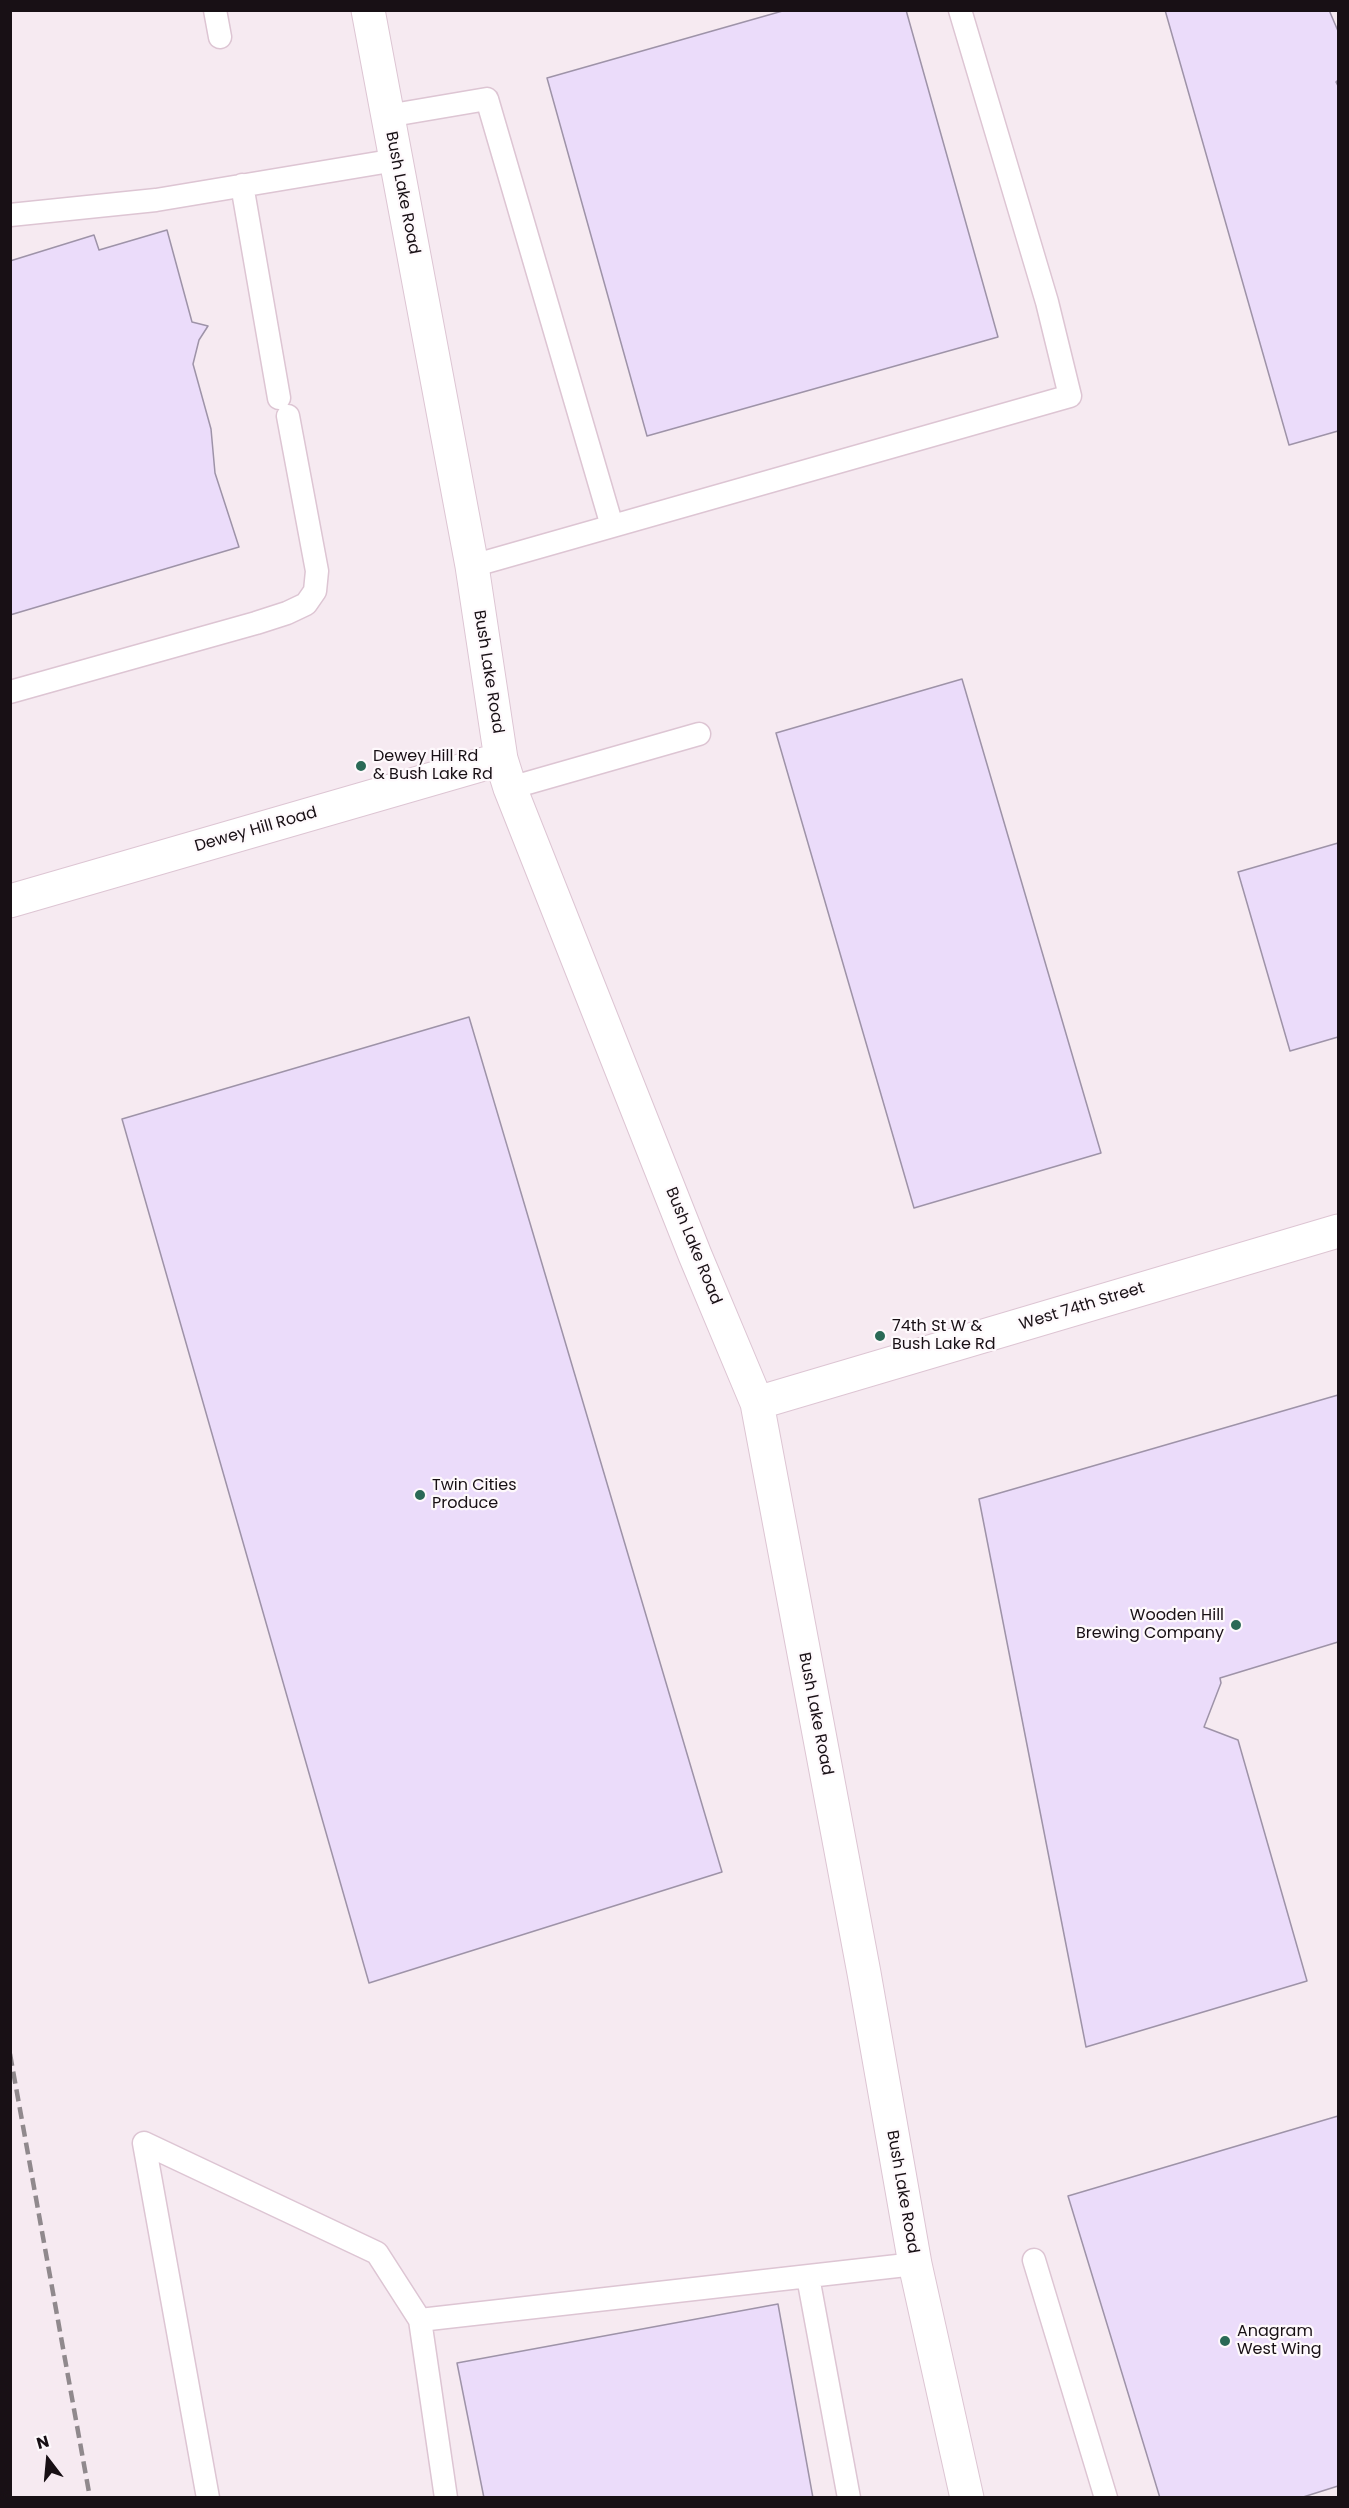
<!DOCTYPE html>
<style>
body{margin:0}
#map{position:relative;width:1349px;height:2508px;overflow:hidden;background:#fef9fc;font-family:Poppins,sans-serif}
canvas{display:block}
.frame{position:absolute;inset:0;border:12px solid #181015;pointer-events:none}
.north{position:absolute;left:18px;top:2430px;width:60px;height:60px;-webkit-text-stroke:4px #fef9fc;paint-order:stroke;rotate:344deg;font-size:16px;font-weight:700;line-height:24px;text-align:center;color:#181015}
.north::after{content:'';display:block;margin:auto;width:21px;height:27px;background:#181015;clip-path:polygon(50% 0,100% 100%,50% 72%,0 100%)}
</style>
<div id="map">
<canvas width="1349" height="2508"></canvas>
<div class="frame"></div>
<div class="north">N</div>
</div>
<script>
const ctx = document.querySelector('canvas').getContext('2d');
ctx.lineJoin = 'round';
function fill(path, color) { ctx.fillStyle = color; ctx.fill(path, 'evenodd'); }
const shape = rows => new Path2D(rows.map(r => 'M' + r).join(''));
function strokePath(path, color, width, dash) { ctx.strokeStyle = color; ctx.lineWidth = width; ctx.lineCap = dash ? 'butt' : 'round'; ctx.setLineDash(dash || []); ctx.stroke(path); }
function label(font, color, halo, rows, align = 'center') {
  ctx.font = font + ' Poppins,sans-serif'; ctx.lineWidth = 4.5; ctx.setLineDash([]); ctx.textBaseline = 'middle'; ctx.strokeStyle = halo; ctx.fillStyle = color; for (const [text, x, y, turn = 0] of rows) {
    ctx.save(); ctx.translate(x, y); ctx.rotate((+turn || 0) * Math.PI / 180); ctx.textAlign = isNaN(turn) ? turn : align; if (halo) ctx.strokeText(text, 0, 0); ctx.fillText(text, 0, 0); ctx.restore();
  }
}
fill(shape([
 [11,11,1338,11,1338,2497,11,2497]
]), '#f6eaf1');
const building = shape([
 [786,10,906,10,998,337,647,436,547,78,786,10],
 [1165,10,1329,10,1338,31,1338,80,1336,82,1338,86,1338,431,1289,445,1165,10],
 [167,230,192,322,208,326,199,340,193,364,211,429,215,473,239,547,10,615,10,261,94,235,99,250,167,230],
 [962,679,1101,1153,914,1208,776,733,962,679],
 [1338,843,1338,1037,1290,1051,1238,872,1338,843],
 [469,1017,722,1872,369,1983,122,1119,469,1017],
 [1338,1395,1338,1642,1220,1678,1221,1683,1204,1727,1238,1740,1307,1981,1086,2047,979,1499,1338,1395],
 [1338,2116,1338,2486,1300,2498,1160,2498,1068,2196,1338,2116],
 [778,2304,813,2498,484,2498,457,2363,778,2304]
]);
fill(building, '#ebdcfa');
strokePath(building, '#9e93a8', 1.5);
const lane = shape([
 [215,10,220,37],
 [387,116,487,99,612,526],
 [242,185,279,398],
 [10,215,156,200,396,160],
 [472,566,1070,396,1047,302,960,10],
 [10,692,256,623,287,613,306,604,315,591,317,571,288,416],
 [510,788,699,734],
 [1034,2260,1106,2498],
 [808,2277,849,2498],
 [420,2320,446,2498],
 [208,2498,144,2143,377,2253,420,2320,915,2264]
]);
const street = shape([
 [368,10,472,566,501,759,510,788,695,1255,757,1403,864,1973,915,2264,967,2498],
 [10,901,501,759],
 [757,1403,1338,1231]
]);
strokePath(lane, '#ddc5d3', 25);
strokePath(street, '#ddc5d3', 35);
strokePath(lane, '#fff', 22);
strokePath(street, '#fff', 33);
strokePath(shape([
 [10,2054,90,2498]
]), '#90898d', 4.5, [12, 6]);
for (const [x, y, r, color] of [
 [361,766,6,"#2a6956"],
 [880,1336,6,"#2a6956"],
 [420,1495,6,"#2a6956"],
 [1236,1625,6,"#2a6956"],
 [1225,2341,6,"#2a6956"]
]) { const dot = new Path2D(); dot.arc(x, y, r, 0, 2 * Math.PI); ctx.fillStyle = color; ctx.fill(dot); strokePath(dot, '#fef9fc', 2); }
label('16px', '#181015', '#fef9fc', [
 ["Bush Lake Road",402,193,79],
 ["Bush Lake Road",488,672,81],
 ["Dewey Hill Road",256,830,-16],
 ["Bush Lake Road",693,1246,68],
 ["West 74th Street",1082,1307,-17],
 ["Bush Lake Road",815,1714,79],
 ["Bush Lake Road",902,2192,80]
]);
label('16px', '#181015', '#fef9fc', [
 ["Dewey Hill Rd",373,757],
 ["& Bush Lake Rd",373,775],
 ["74th St W &",892,1327],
 ["Bush Lake Rd",892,1345],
 ["Twin Cities",432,1486],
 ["Produce",432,1504],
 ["Wooden Hill",1224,1616,"right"],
 ["Brewing Company",1224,1634,"right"],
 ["Anagram",1237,2332],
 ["West Wing",1237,2350]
], 'left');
</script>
